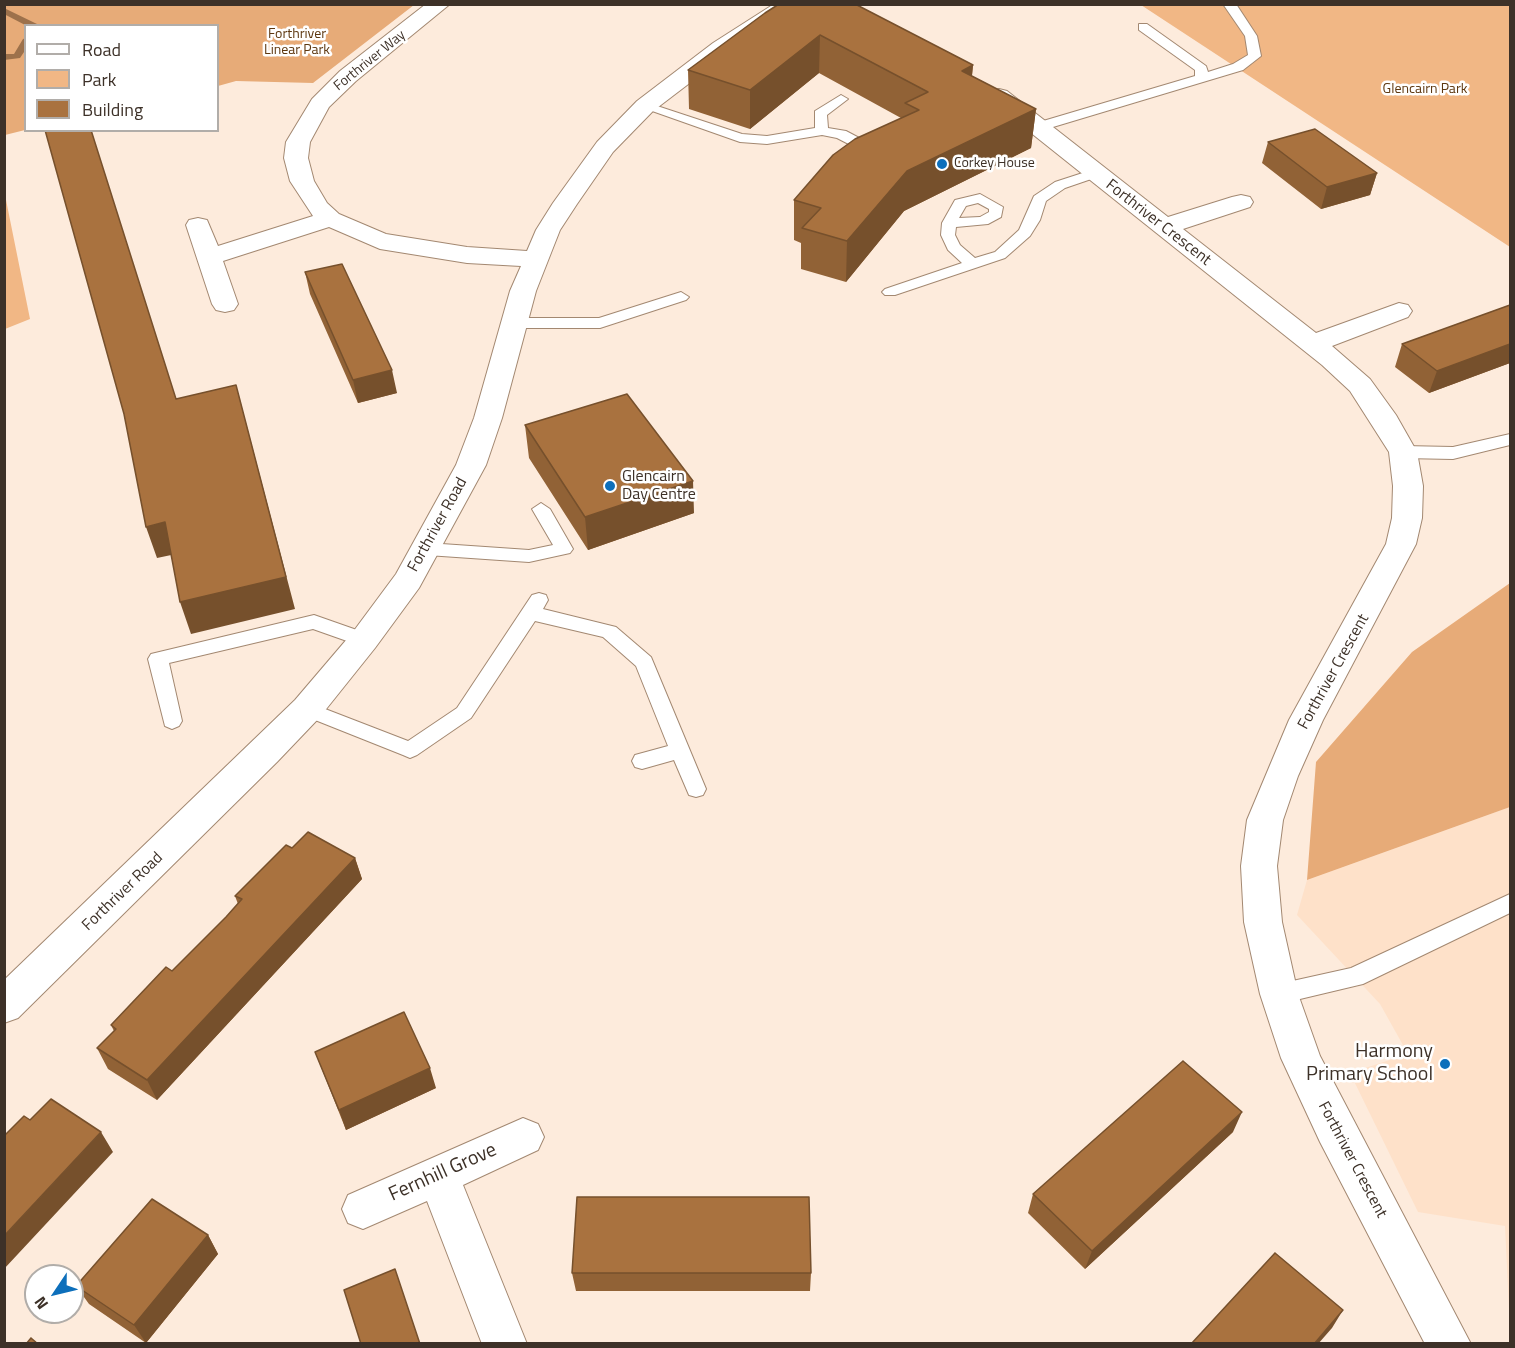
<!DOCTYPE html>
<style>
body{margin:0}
#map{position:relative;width:1515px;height:1348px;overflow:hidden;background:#fdebdc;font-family:"Titillium Web",sans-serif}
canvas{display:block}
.frame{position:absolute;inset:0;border:6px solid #3d3128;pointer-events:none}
.legend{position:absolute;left:24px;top:24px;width:195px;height:108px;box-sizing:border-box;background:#fff;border:2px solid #b1ada9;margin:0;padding:8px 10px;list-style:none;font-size:18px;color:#3d3128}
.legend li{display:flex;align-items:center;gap:12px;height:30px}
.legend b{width:30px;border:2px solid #b1ada9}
.north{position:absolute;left:24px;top:1264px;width:60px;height:60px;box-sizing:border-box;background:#fff;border:2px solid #b1ada9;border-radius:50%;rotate:235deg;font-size:16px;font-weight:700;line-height:24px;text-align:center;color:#3d3128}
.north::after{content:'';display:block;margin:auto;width:21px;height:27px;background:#0d6fbb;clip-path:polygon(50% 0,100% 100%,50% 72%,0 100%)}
</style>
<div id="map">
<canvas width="1515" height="1348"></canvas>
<div class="frame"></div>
<ul class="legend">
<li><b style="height:8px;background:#fff"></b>Road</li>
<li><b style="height:16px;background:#f1b785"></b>Park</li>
<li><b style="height:16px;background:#a9723f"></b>Building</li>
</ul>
<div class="north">N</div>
</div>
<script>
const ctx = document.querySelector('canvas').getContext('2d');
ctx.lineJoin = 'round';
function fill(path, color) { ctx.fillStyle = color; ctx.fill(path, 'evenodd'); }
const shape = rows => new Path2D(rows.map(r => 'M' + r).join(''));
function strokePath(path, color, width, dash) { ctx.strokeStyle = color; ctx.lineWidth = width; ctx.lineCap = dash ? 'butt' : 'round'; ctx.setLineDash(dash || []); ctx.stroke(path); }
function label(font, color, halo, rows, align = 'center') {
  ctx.font = font + ' "Titillium Web",sans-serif'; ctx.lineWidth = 5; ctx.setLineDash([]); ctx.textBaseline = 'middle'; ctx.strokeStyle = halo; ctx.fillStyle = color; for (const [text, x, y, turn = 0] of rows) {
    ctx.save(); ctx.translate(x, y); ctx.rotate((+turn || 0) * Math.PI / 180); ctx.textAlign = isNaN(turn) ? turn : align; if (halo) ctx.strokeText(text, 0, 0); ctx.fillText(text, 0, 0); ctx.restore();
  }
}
fill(shape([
 [1510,807,1510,1330,1505,1226,1418,1212,1350,1073,1408,1054,1380,1004,1297,915,1307,880]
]), '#fee1c9');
fill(shape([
 [1141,5,1510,5,1510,247],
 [4,190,30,319,5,329,4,329]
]), '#f1b785');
fill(shape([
 [4,5,5,4,414,5,313,83,236,81,218,86,218,26,26,26,25,130,5,135],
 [1510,583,1510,807,1307,880,1316,762,1412,652]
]), '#e7ab78');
fill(shape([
 [4,8,37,24,38,26,27,26,4,14,4,8],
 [26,38,26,49,20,58,4,60,4,54,14,54,23,39,26,38]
]), '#9d714b');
const lane = shape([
 [1223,4,1236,4,1257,36,1261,56,1243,70,1043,130,1038,131,1031,127,1033,124,1195,76,1195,70,1139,30,1139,24,1147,24,1206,66,1208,72,1233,64,1248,55,1245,36,1223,4],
 [841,95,848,99,827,115,828,128,846,131,882,150,882,156,872,156,837,138,822,135,767,144,740,142,638,106,645,102,742,134,767,136,815,128,815,111,841,95],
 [1095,169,1100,170,1100,176,1065,188,1046,201,1040,220,1030,236,1005,258,895,295,885,295,882,292,885,289,962,263,948,250,941,235,942,223,955,200,980,194,1003,207,1001,217,988,224,956,227,955,235,960,245,975,258,995,252,1019,230,1034,196,1055,182,1095,169],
 [978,203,989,209,989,212,980,217,959,218,966,206,978,203],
 [681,292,689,297,686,300,600,328,514,328,506,323,514,318,599,318,681,292],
 [1510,434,1510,445,1453,459,1403,458,1394,452,1403,446,1453,447,1510,434],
 [541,503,550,509,573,549,570,553,529,562,427,555,421,553,418,549,421,545,427,543,529,550,553,545,532,509,541,503],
 [539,593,546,595,548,600,543,609,616,627,651,657,706,789,703,795,696,797,689,795,674,760,642,769,635,767,632,761,635,755,668,746,636,666,603,637,535,621,471,718,417,755,410,758,403,755,300,714,297,709,300,704,307,702,408,741,457,708,532,595,539,593],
 [314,615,371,635,374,640,371,645,364,647,313,629,169,663,182,721,179,726,172,729,165,726,148,659,151,654,314,615],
 [1510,894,1510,913,1363,984,1279,1004,1271,1001,1268,994,1271,987,1279,984,1351,968,1510,894]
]);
const street = shape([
 [426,4,450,4,356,81,329,107,310,142,308,158,314,181,327,203,339,214,386,234,467,247,527,251,536,230,553,203,597,142,637,101,713,43,774,4,799,4,729,53,653,111,613,152,577,204,560,230,536,291,502,418,486,465,419,588,375,648,319,718,277,762,18,1018,4,1023,4,980,295,700,353,632,396,574,456,465,474,418,510,291,521,266,467,263,380,249,329,227,223,261,238,304,234,310,225,312,216,310,212,304,186,225,189,220,198,218,207,220,218,246,313,216,290,181,284,158,286,142,312,99,340,71,426,4],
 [999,89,1007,91,1168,217,1232,197,1241,195,1250,197,1253,202,1250,207,1183,229,1316,333,1399,303,1408,305,1412,311,1408,317,1332,346,1370,379,1396,415,1417,452,1423,486,1422,518,1416,544,1323,720,1298,776,1283,820,1277,866,1282,922,1298,994,1320,1056,1471,1344,1425,1344,1320,1142,1281,1058,1260,994,1244,922,1241,866,1247,820,1289,720,1386,544,1392,518,1393,486,1389,452,1350,391,1322,365,991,101,988,96,991,91,999,89],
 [523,1118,538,1124,544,1137,538,1150,463,1185,527,1344,482,1344,427,1201,363,1229,348,1223,342,1209,348,1195,523,1118]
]);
strokePath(lane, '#a38871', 2);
strokePath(street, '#a38871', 2);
fill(lane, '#fff');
fill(street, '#fff');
fill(shape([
 [779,4,858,4,858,6,973,65,972,76,1036,109,1031,148,904,211,846,282,801,269,801,243,794,240,794,200,901,118,819,73,750,129,689,109,688,70],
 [1268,142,1377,173,1370,195,1321,209,1262,163],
 [305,272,397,393,358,403,310,294],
 [1510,305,1510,363,1429,393,1395,367,1402,344],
 [525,425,694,513,588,550,529,458],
 [292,848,355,858,362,879,157,1100,108,1069,97,1048,114,1031,111,1025,172,971,226,917,238,904,235,896],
 [315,1052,436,1088,346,1130],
 [1233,1132,1085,1269,1028,1213,1033,1194],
 [208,1235,218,1254,146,1343,89,1304,76,1286],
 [572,1273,811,1273,810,1291,576,1291]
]), '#916236');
fill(shape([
 [820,35,819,73,750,129,750,90],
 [973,65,969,104,962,71],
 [1036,109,1031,148,904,211,846,282,847,241,907,171],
 [1377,173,1370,195,1321,209,1327,187],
 [1510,344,1510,363,1429,393,1437,371],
 [392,370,397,393,358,403,353,380],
 [236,385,295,609,191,634,180,602],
 [693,481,694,513,588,550,585,517],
 [165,522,176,554,157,558,146,527],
 [355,858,362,879,157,1100,147,1080],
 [430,1068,436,1088,346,1130,339,1110],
 [1242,1112,1233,1132,1085,1269,1092,1251],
 [101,1132,113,1152,4,1269,4,1236],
 [208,1235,218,1254,146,1343,134,1325],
 [1343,1310,1332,1328,1318,1344,1314,1344]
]), '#76502c');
const building = shape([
 [779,4,855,4,973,65,962,71,1036,109,907,171,847,241,802,228,821,208,794,200,833,155,855,139,919,110,905,103,928,92,820,35,750,90,688,70,765,13,779,4],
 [1315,129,1377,173,1327,187,1268,142,1315,129],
 [45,130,91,130,176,399,236,385,286,577,180,602,165,522,146,527,124,414,45,130],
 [342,264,392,370,353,380,305,272,342,264],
 [1510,305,1510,344,1437,371,1402,344,1510,305],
 [627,394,693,481,585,517,525,425,627,394],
 [308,832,355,858,147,1080,97,1048,116,1029,111,1025,166,967,172,971,226,917,242,899,235,896,286,845,292,848,308,832],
 [404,1012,430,1068,339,1110,315,1052,404,1012],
 [1183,1061,1242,1112,1092,1251,1033,1194,1183,1061],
 [51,1099,101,1132,4,1236,4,1136,24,1116,30,1120,51,1099],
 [577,1197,809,1197,811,1273,572,1273,577,1197],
 [152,1199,208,1235,134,1325,76,1286,152,1199],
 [1275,1253,1343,1310,1314,1344,1191,1344,1275,1253],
 [395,1269,420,1344,361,1344,344,1290,395,1269],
 [31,1338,38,1344,26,1344,31,1338]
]);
fill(building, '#a9723f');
strokePath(building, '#76502c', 1.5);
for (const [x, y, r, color] of [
 [942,164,6,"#0d6fbb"],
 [610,486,6,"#0d6fbb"],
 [1445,1064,6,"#0d6fbb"]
]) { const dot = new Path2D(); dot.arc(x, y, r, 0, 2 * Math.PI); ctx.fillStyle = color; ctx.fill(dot); strokePath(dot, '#fff', 2); }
label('14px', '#5d370f', '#fff', [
 ["Forthriver",297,35],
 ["Linear Park",297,51],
 ["Glencairn Park",1425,90]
]);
label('14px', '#3d3128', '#fff', [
 ["Forthriver Way",370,61,-39]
]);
label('14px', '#3d3128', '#fff', [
 ["Corkey House",954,164]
], 'left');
label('16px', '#3d3128', '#fff', [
 ["Forthriver Crescent",1158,223,38],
 ["Forthriver Road",438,525,-61],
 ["Forthriver Crescent",1334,672,-61],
 ["Forthriver Road",123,892,-44],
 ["Forthriver Crescent",1352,1160,62]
]);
label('16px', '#3d3128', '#fff', [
 ["Glencairn",622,477],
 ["Day Centre",622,495]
], 'left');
label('20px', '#3d3128', '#fff', [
 ["Harmony",1433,1052],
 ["Primary School",1433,1075]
], 'right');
label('20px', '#3d3128', '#fff', [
 ["Fernhill Grove",443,1173,-24]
]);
</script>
